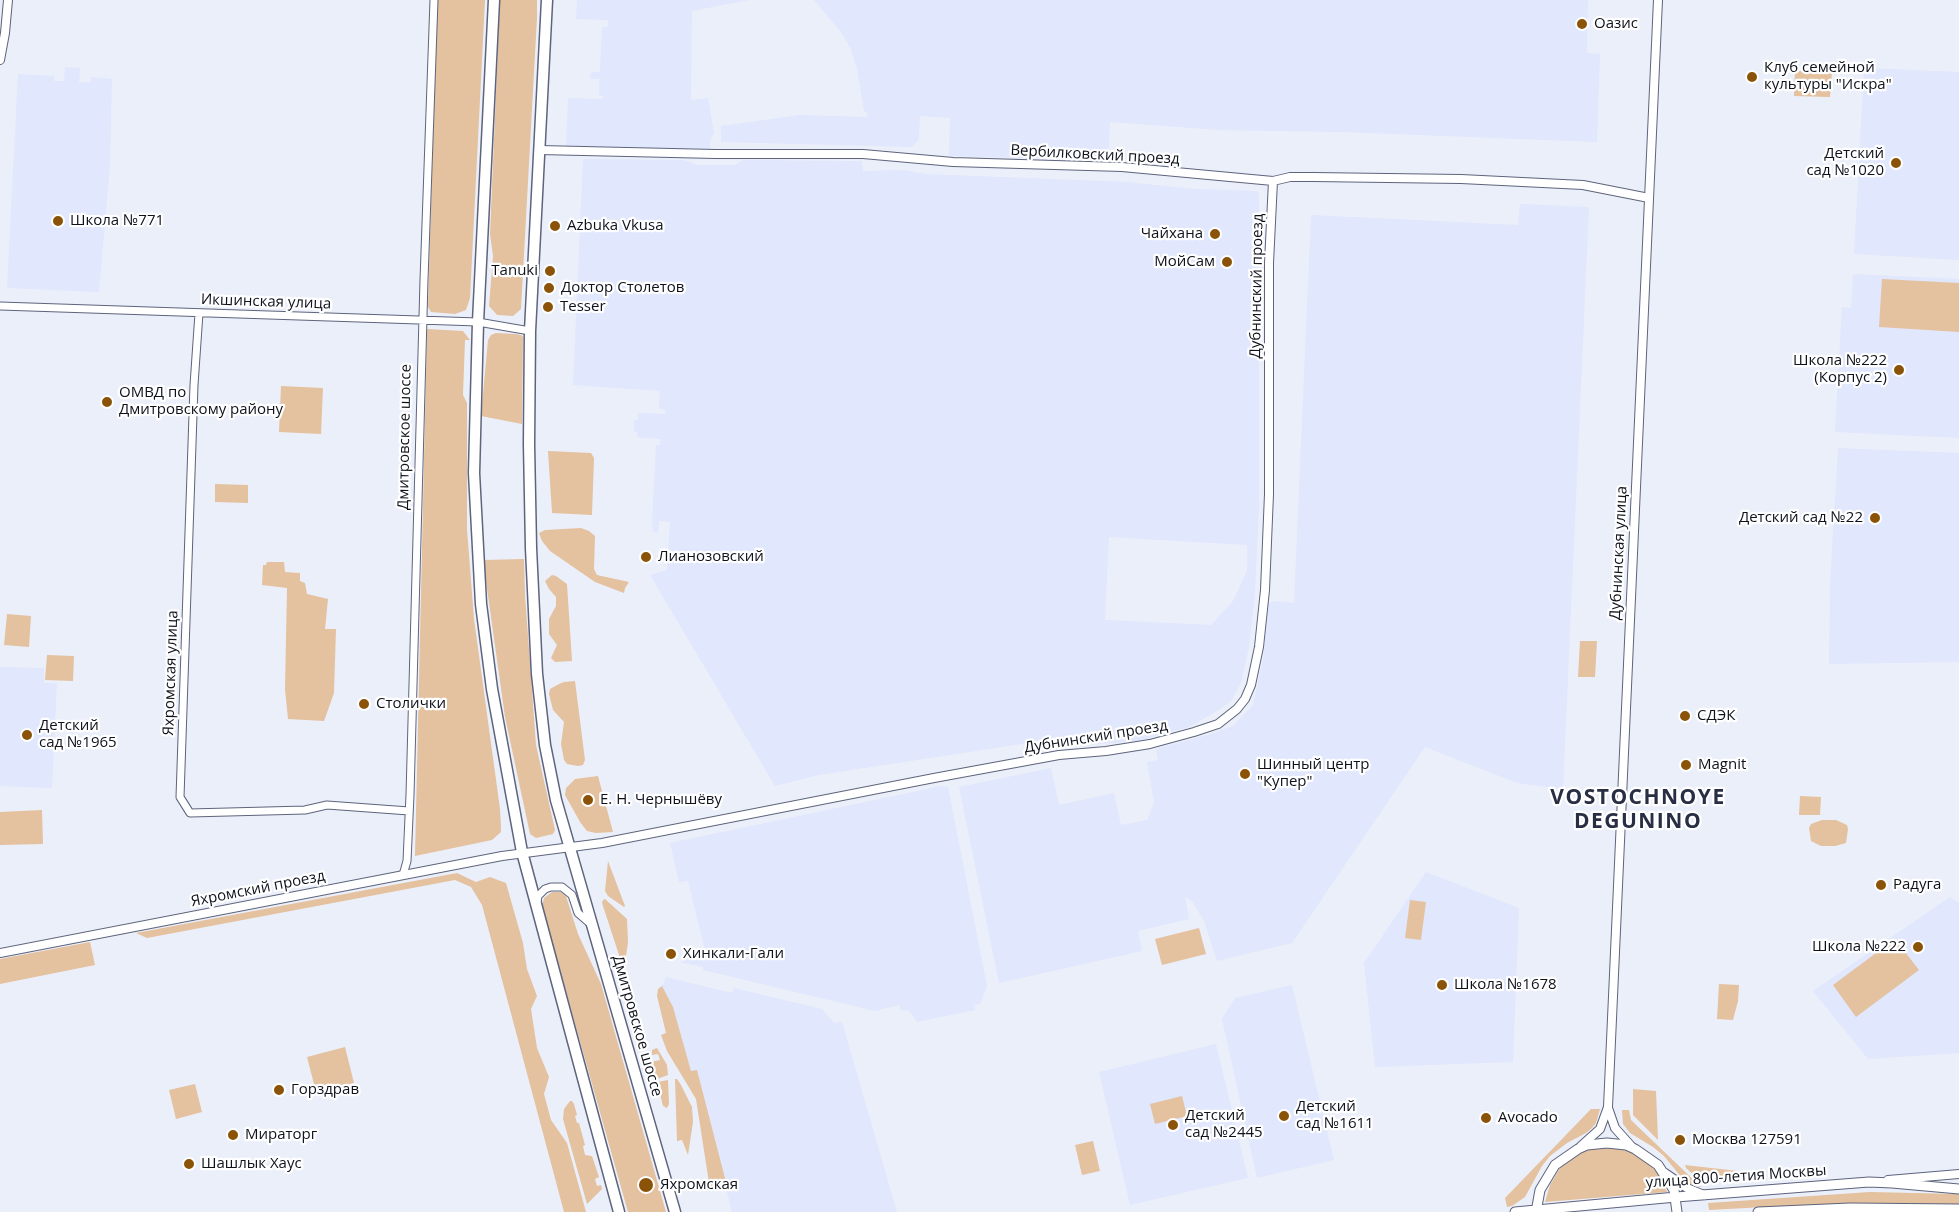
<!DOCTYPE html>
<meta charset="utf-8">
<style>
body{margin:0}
canvas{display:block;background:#ebeffa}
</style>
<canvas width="1959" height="1212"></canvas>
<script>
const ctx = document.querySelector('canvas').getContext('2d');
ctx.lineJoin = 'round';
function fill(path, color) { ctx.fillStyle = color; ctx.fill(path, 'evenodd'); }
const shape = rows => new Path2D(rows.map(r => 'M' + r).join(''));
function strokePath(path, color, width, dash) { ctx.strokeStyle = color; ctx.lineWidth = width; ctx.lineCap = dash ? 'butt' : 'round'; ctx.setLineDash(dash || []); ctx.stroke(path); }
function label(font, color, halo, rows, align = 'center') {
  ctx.font = font + ' "Open Sans",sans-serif'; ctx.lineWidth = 4.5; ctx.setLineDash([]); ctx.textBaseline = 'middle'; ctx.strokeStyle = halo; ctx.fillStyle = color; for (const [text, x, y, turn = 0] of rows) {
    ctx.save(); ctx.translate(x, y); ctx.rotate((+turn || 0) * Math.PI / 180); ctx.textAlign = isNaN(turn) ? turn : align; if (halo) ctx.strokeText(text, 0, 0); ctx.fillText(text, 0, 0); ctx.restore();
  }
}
fill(shape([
 [577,0,749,0,692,11,691,100,708,98,714,133,710,141,710,149,566,146,568,98,603,99,603,96,599,96,599,79,590,79,591,72,600,72,602,27,608,27,608,20,576,19],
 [814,0,1588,0,1587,53,1600,54,1597,142,1342,132,1218,130,1110,122,1108,160,949,156,950,118,920,116,919,139,912,147,721,142,721,126,799,115,867,117,867,112,864,111,857,68,850,47,841,32],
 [65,67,80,68,79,82,91,82,91,77,112,79,110,165,99,292,7,288,18,74,54,76,54,81,64,81],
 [1864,68,1959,72,1959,260,1854,254],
 [583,159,684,160,697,165,735,165,743,160,862,161,863,171,903,170,926,174,1127,182,1194,189,1256,191,1259,194,1259,505,1255,592,1249,648,1241,682,1232,700,1217,711,1189,727,1138,741,1101,744,1048,740,819,775,775,786,650,575,667,570,670,522,659,521,658,533,653,532,652,521,656,445,660,445,661,439,637,437,637,432,634,432,634,420,638,420,638,413,665,414,665,409,659,409,660,391,573,385],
 [1109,537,1247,545,1247,571,1233,601,1211,625,1105,620],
 [1520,204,1589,207,1563,789,1517,783,1425,747,1292,943,1217,961,1204,921,1192,901,1185,897,1189,919,1138,931,1142,951,999,983,959,787,1051,768,1059,805,1114,793,1121,825,1147,820,1154,803,1147,762,1158,760,1156,749,1211,734,1233,726,1253,705,1264,654,1268,604,1275,601,1294,603,1311,215,1518,225],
 [1853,274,1959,279,1959,438,1835,432,1842,307,1851,308],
 [1838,448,1959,453,1959,662,1829,664,1830,584],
 [0,667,44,668,44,683,57,683,52,788,0,786],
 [941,786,948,787,987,986,980,1004,974,1005,975,1010,917,1022,909,1011,901,1010,899,1005,875,1011,703,970,703,967,680,962,706,954,688,881,679,882,670,843],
 [1426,872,1519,908,1513,1062,1375,1067,1364,963],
 [1950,897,1959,903,1959,1053,1868,1059,1813,991],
 [666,977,732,993,734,988,822,1009,834,1023,842,1022,897,1212,732,1212,697,1071,691,1072,673,1007,662,986],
 [1292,985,1334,1160,1257,1178,1222,1019,1235,998],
 [1216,1044,1248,1178,1130,1205,1099,1072]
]), '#e1e7fc');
fill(shape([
 [437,0,485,0,470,298,466,310,455,314,431,312,428,307],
 [500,0,537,0,537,18,521,309,513,316,497,315,489,306,493,256,490,234],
 [1795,71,1832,72,1830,97,1794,96],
 [1882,279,1959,283,1959,332,1879,327],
 [427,329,463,331,470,340,465,340,463,395,467,403,467,529,474,619,500,809,501,827,501,832,492,840,415,856],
 [496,333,516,334,521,335,523,337,522,424,481,416,488,340,491,335],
 [281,386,323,388,321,434,279,432],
 [548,451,591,453,594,458,592,515,552,513],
 [215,484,248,485,248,503,215,502],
 [581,528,589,531,595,536,594,569,597,575,629,582,625,588,624,593,595,582,550,551,542,541,539,533,545,530],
 [524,559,525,595,536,745,555,830,553,834,536,838,530,834,505,717,483,560],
 [267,562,284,562,285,572,300,573,300,581,305,583,307,594,328,599,325,629,336,629,334,693,324,721,288,719,285,689,287,588,262,585,263,565,266,565],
 [552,575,556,576,567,584,572,661,555,662,551,658,557,645,549,634,549,619,556,606,556,597,549,589,545,581],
 [7,614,31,616,29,647,4,645],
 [1580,641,1597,641,1595,677,1578,677],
 [47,655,74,656,73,681,45,680],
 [575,681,585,760,583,765,578,766,567,764,564,760,561,744,564,722,553,710,549,694,550,689,559,684,564,682],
 [598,776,613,832,596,833,587,831,580,822,565,795,566,788,575,779],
 [1800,796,1821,797,1820,815,1799,815],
 [42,810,43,844,0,845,0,812],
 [1822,820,1836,820,1847,825,1848,829,1846,843,1835,846,1821,846,1811,841,1809,828,1811,824],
 [608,861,625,906,624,907,608,896,605,891],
 [457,873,476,882,490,877,506,883,523,943,527,969,537,996,531,1009,537,1048,549,1077,544,1094,551,1120,567,1143,586,1212,564,1212,482,905,471,887,455,880,147,938,136,933],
 [552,892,561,892,566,896,578,934,601,984,666,1212,628,1212,542,906,544,898],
 [605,899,627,919,628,942,625,963,621,961,602,903,603,900],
 [1410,900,1426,902,1421,940,1405,938],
 [1199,928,1206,954,1162,965,1155,939],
 [1895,939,1919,970,1856,1017,1833,985],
 [90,942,95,965,0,984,0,959],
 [1719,984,1739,985,1738,1001,1733,1020,1717,1019],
 [662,986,673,1007,691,1071,697,1070,727,1186,710,1189,696,1099,667,1051,661,1035,666,1033,657,996,658,989],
 [345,1047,354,1083,316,1092,307,1057],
 [657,1048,667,1065,668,1075,657,1079,658,1082,668,1080,669,1104,667,1108,663,1106,659,1089,661,1088,660,1084,657,1084,651,1062,660,1060,658,1054,652,1055,652,1050],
 [675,1079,677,1079,681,1085,692,1107,693,1122,688,1155,682,1140,677,1141],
 [195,1084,202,1112,176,1119,169,1090],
 [1633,1089,1656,1091,1658,1140,1633,1115],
 [1182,1096,1187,1116,1155,1124,1150,1104],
 [570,1101,572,1101,574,1104,577,1115,575,1116,577,1123,579,1123,585,1145,583,1146,585,1155,592,1156,599,1177,595,1179,597,1186,601,1185,602,1189,587,1204,563,1119,564,1109],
 [1591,1109,1600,1109,1596,1123,1592,1128,1586,1133,1567,1143,1550,1156,1542,1166,1525,1197,1512,1206,1507,1207,1505,1198],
 [1622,1110,1629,1110,1631,1120,1701,1187,1686,1183,1664,1156,1653,1147,1630,1133,1623,1124],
 [1093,1141,1100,1171,1082,1175,1075,1145],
 [1603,1148,1620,1148,1641,1157,1658,1173,1667,1192,1545,1202,1550,1185,1560,1168,1581,1153,1591,1149],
 [1685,1165,1738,1171,1738,1177,1699,1180,1686,1168],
 [1870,1192,1959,1194,1959,1204,1821,1204,1709,1210,1708,1203]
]), '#e4c19f');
const minor = shape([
 [0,306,478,322,530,331],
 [199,313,194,385,180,797,190,813,305,810,327,805,409,811],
 [403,875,407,861,410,795,424,280,434,0],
 [537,902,538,896,545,889,551,887,562,887,572,895,578,913,592,925]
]);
const tertiary = shape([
 [0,60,5,33,8,0],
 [539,150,716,154,863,154,953,162,1122,167,1273,181,1290,177,1313,177,1461,179,1583,185,1649,198],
 [0,953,502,856,602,843,934,778,1059,755,1106,751,1150,744,1194,732,1218,724,1237,709,1245,699,1251,685,1259,647,1265,590,1269,494,1269,263,1273,181],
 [1608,1108,1615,1128,1632,1147],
 [1581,1146,1600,1129,1608,1107,1658,0],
 [1665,1173,1687,1188,1704,1195],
 [1888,1180,1959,1174]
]);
const secondary = shape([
 [1515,1212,1676,1197,1869,1182,1892,1183,1959,1189],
 [1536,1212,1540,1190,1555,1165,1578,1149,1587,1145,1607,1143,1626,1145,1635,1149,1658,1165,1674,1190,1677,1212],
 [1758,1212,1850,1208,1959,1209]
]);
const primary = shape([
 [494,0,478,322,474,473,481,604,492,689,522,852,619,1212],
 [547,0,530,331,529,444,531,548,537,674,545,745,556,800,675,1212]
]);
strokePath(minor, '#5d647c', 9);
strokePath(tertiary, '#5d647c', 10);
strokePath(secondary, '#5d647c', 11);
strokePath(primary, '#5d647c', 13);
strokePath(minor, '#fff', 7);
strokePath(tertiary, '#fff', 8);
strokePath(secondary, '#fff', 9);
strokePath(primary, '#fff', 10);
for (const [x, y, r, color] of [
 [1582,24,6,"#8b5308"],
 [1752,77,6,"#8b5308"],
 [1896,163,6,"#8b5308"],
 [58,221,6,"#8b5308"],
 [555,226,6,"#8b5308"],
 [1215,234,6,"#8b5308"],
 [1227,262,6,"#8b5308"],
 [550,271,6,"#8b5308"],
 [549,288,6,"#8b5308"],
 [548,307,6,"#8b5308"],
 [1899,370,6,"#8b5308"],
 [107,402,6,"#8b5308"],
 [1875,518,6,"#8b5308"],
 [646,557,6,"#8b5308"],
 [364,704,6,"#8b5308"],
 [1685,716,6,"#8b5308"],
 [27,735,6,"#8b5308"],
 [1686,765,6,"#8b5308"],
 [1245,774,6,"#8b5308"],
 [588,800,6,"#8b5308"],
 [1881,885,6,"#8b5308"],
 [1918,947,6,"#8b5308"],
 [671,954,6,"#8b5308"],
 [1442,985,6,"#8b5308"],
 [279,1090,6,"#8b5308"],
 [1284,1116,6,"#8b5308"],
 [1486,1118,6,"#8b5308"],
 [1173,1125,6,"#8b5308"],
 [233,1135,6,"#8b5308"],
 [1680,1140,6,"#8b5308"],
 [189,1164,6,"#8b5308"],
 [646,1185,8,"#8b5308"]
]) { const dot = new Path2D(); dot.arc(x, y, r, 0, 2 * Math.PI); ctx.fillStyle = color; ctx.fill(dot); strokePath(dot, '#fff', 2); }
label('15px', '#0f121b', '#fff', [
 ["Оазис",1594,24],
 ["Клуб семейной",1764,68],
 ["культуры \"Искра\"",1764,85],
 ["Детский",1884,154,"right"],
 ["сад №1020",1884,171,"right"],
 ["Школа №771",70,221],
 ["Azbuka Vkusa",567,226],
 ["Чайхана",1203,234,"right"],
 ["МойСам",1215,262,"right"],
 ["Tanuki",538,271,"right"],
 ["Доктор Столетов",561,288],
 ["Tesser",560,307],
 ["Школа №222",1887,361,"right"],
 ["(Корпус 2)",1887,378,"right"],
 ["ОМВД по",119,393],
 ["Дмитровскому району",119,410],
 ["Детский сад №22",1863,518,"right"],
 ["Лианозовский",658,557],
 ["Столички",376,704],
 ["СДЭК",1697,716],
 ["Детский",39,726],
 ["сад №1965",39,743],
 ["Шинный центр",1257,765],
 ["\"Купер\"",1257,782],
 ["Magnit",1698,765],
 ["Е. Н. Чернышёву",600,800],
 ["Радуга",1893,885],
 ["Школа №222",1906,947,"right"],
 ["Хинкали-Гали",683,954],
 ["Школа №1678",1454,985],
 ["Горздрав",291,1090],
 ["Детский",1296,1107],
 ["сад №1611",1296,1124],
 ["Детский",1185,1116],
 ["сад №2445",1185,1133],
 ["Avocado",1498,1118],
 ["Мираторг",245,1135],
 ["Москва 127591",1692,1140],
 ["Шашлык Хаус",201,1164],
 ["Яхромская",660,1185]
], 'left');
label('15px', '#0f121b', '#fff', [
 ["Вербилковский проезд",1095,155,3],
 ["Дубнинский проезд",1257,286,-89],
 ["Икшинская улица",266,302,2],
 ["Дмитровское шоссе",405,437,-89],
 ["Дубнинская улица",1619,553,-87],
 ["Яхромская улица",171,673,-88],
 ["Дубнинский проезд",1096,737,-9],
 ["Яхромский проезд",258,889,-11],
 ["Дмитровское шоссе",637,1026,74],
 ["улица 800-летия Москвы",1736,1177,-4]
]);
ctx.letterSpacing = '1.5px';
label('bold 21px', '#282e43', '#fff', [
 ["VOSTOCHNOYE",1638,798],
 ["DEGUNINO",1638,822]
]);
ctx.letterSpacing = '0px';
</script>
